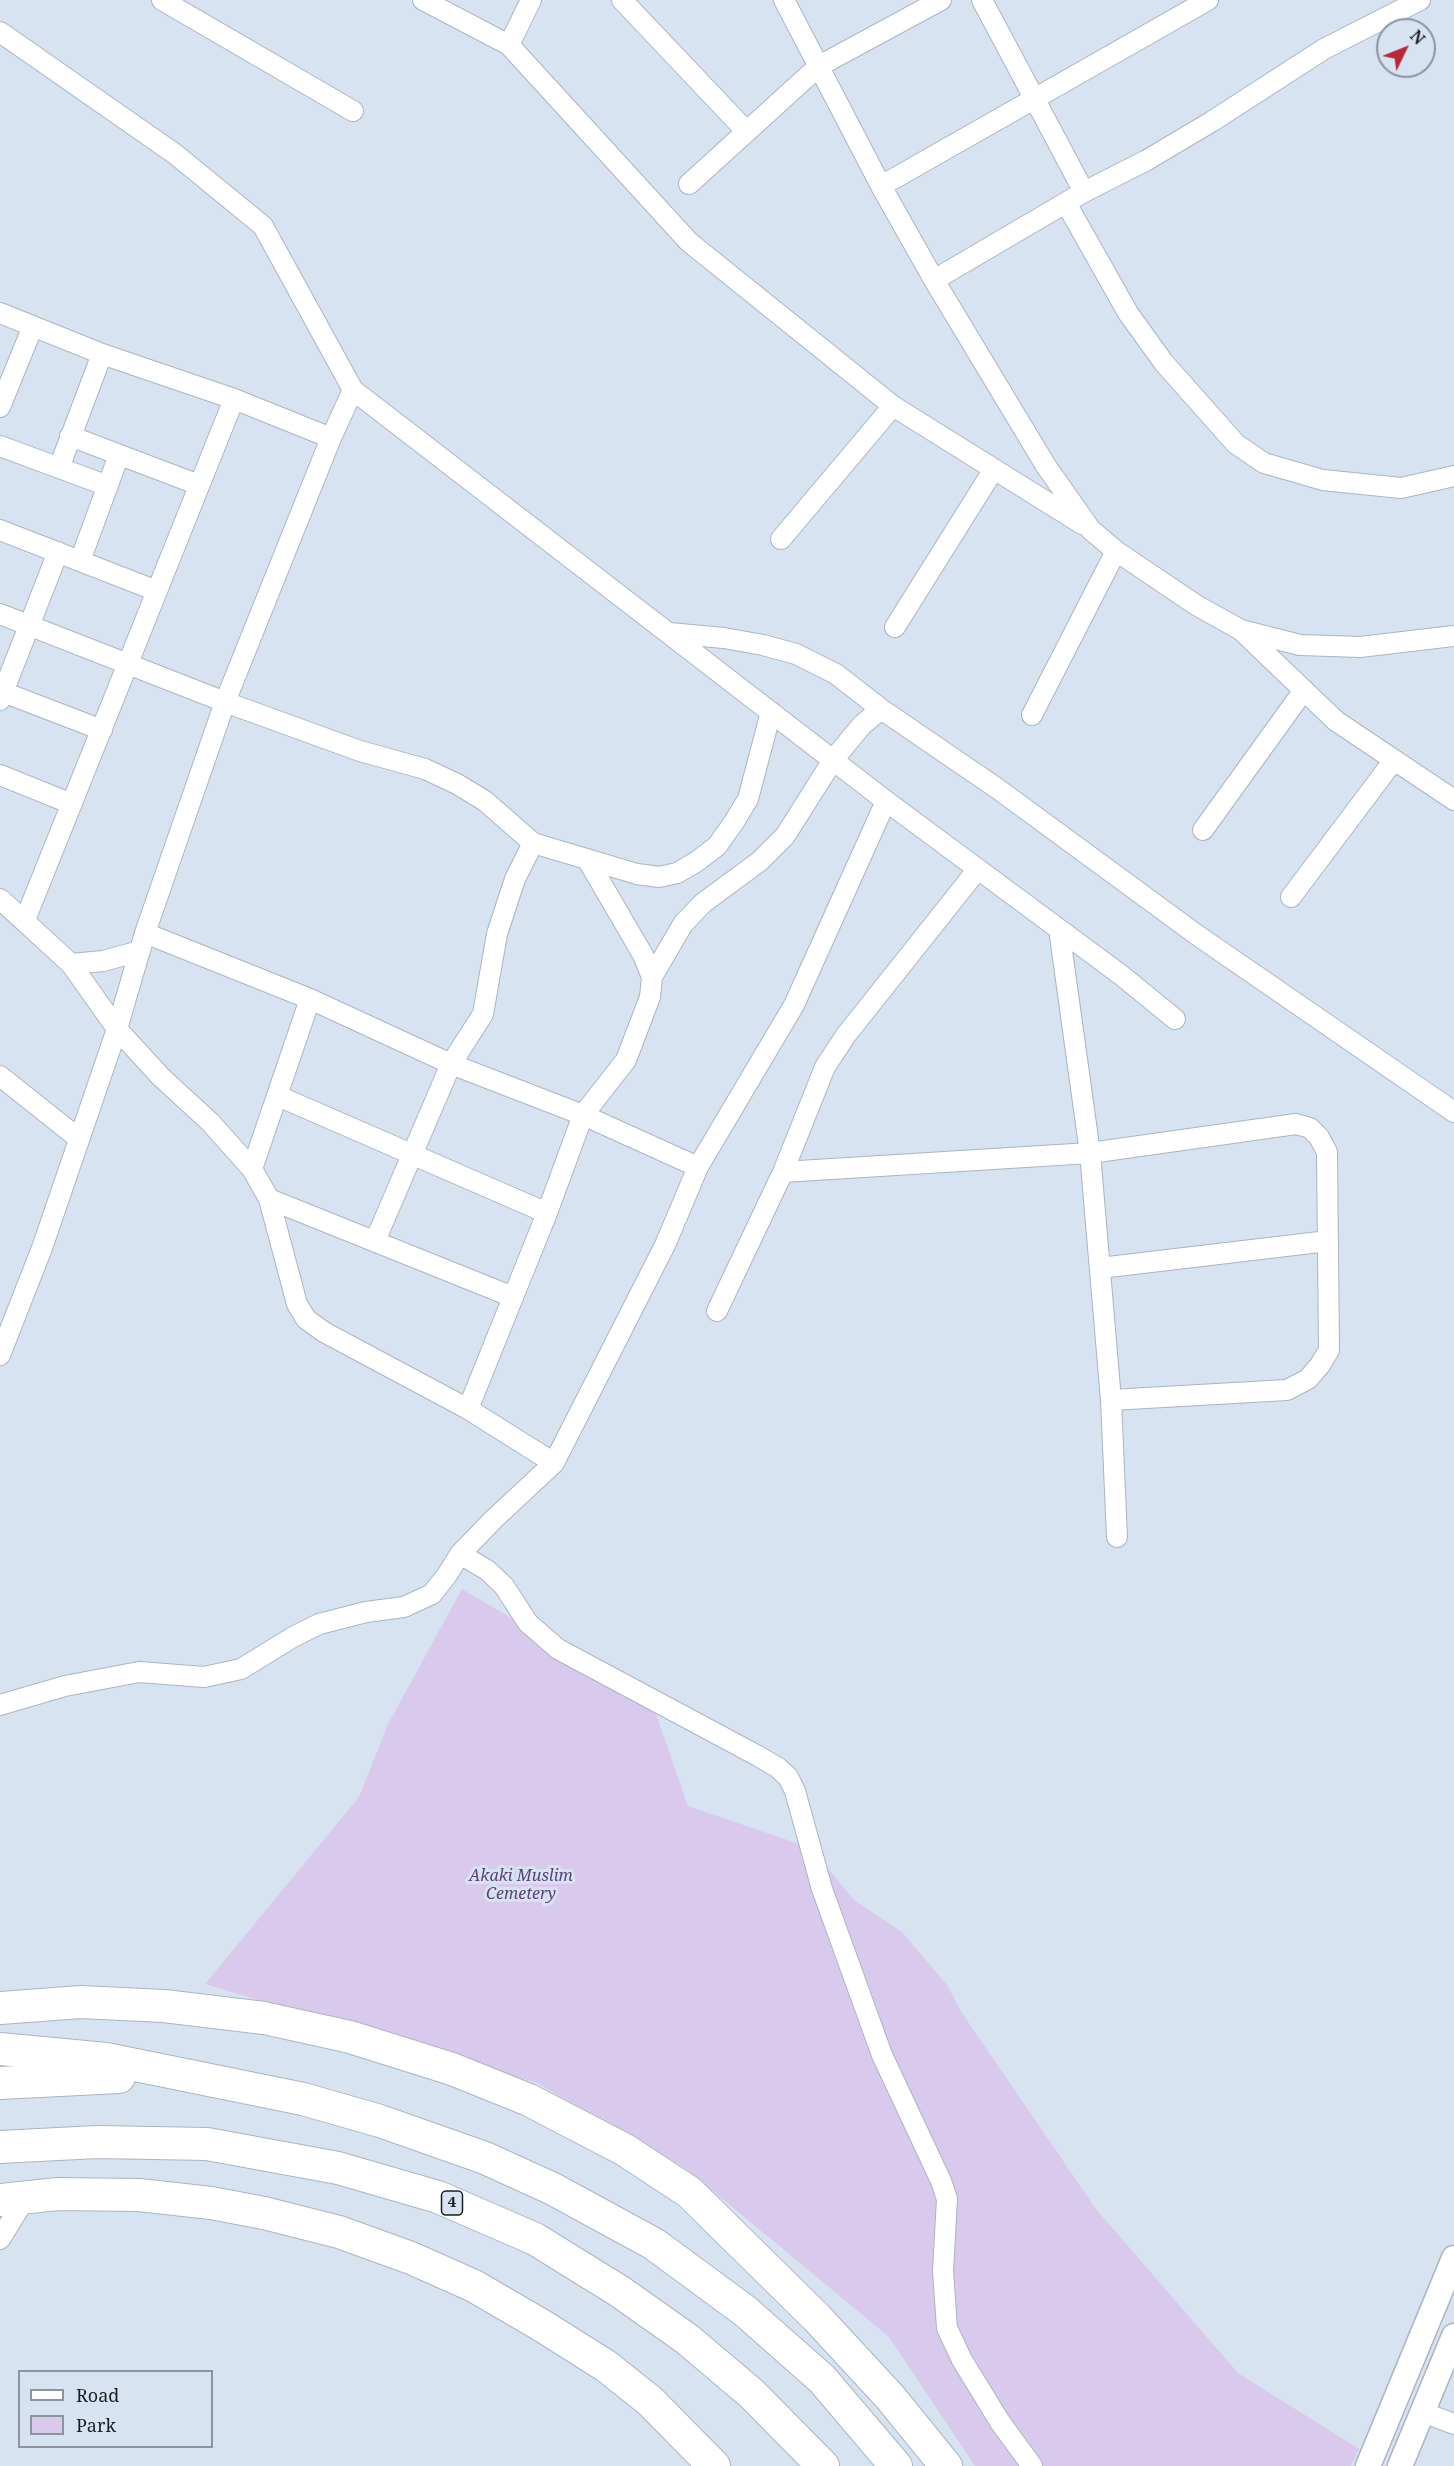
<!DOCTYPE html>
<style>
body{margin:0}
#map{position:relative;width:1454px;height:2466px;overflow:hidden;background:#d7e3f1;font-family:"Noto Serif",serif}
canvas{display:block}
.legend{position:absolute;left:18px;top:2370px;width:195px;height:78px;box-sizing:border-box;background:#d7e3f1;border:2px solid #8b949f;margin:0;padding:8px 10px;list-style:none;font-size:18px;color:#1a1e23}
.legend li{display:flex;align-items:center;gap:12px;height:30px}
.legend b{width:30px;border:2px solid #8b949f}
.north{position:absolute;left:1376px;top:18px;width:60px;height:60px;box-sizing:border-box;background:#d7e3f1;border:2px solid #8b949f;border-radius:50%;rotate:47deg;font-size:16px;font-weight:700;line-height:24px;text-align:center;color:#1a1e23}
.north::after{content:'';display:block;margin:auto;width:21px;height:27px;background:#b92837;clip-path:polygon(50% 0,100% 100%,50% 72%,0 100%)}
</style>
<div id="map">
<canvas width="1454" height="2466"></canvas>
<ul class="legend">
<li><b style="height:8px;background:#fff"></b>Road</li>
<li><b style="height:16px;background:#d9caed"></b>Park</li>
</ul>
<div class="north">N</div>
</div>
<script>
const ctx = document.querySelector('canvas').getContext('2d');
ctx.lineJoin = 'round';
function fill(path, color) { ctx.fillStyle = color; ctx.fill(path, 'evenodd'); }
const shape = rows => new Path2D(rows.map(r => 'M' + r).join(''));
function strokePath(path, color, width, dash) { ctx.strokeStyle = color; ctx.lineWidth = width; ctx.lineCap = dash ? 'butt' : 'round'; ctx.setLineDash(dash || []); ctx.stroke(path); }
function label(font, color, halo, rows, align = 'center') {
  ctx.font = font + ' "Noto Serif",serif'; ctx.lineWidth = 6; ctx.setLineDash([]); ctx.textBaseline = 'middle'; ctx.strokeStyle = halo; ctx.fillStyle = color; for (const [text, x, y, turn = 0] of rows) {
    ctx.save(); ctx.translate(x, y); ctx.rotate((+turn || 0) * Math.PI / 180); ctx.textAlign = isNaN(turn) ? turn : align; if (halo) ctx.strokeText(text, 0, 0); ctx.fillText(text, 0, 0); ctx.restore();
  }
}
fill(shape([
 [462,1589,651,1700,688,1806,811,1848,854,1900,902,1932,947,1985,962,2013,1096,2209,1238,2373,1359,2449,1351,2466,975,2466,889,2337,684,2167,537,2083,205,1984,359,1797,388,1724]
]), '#d9caed');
const minor = shape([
 [162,0,353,111],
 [423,0,509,45,689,242,893,406,1082,524],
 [622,0,747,132],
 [784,0,881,186,934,280,1046,466,1091,530,1116,551,1196,605,1241,630,1300,645,1360,647,1454,636],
 [982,0,1084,192],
 [0,32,175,154,263,226,353,390,886,801,794,1005,698,1167,665,1245,554,1463,494,1519,460,1554,447,1575,432,1594,404,1607,366,1612,319,1624,293,1637,241,1669,204,1677,139,1672,65,1686,0,1705],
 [509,45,531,0],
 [689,184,819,66,941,0],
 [881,186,1208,0],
 [1066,203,1128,313,1164,363,1236,444,1264,463,1323,480,1401,488,1454,476],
 [934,280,1084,192,1147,160,1211,122,1324,49,1420,0],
 [0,313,102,354,234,399,331,438,225,702,145,933,117,1029,42,1248,0,1355],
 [0,407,33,326],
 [70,436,199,485],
 [331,438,353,390],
 [0,446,108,486],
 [59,468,102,354],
 [0,530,157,591],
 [781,539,893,406],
 [80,561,119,455],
 [0,614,225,702,360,751,425,769,457,784,485,801,533,843,637,874,659,877,677,873,696,862,717,846,734,822,748,799,771,712],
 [895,627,994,469],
 [1243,632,1336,721,1454,800],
 [669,633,724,638,763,645,796,654,836,674,881,709,998,789,1197,935,1454,1112],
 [3,692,102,730],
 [0,700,58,552],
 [1032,715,1116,551],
 [0,775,72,804],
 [886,801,1121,975,1175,1019],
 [1203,830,1304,690],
 [1291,897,1394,760],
 [0,899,71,964,117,1029,161,1077,210,1122,252,1169,269,1199,297,1304,306,1319,324,1332,468,1409,554,1463],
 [25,920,234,399],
 [1059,929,1090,1153,1111,1400,1117,1537],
 [145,933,310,999,451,1064,583,1115,698,1167],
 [71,964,103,961,140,951],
 [652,977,683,924,703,903,760,861,785,836,833,760,862,725,881,709],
 [0,1076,78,1138],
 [278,1096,547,1213],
 [252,1169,310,999],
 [783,1172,1090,1153,1296,1124,1310,1128,1319,1137,1327,1152,1329,1350,1320,1365,1308,1379,1287,1390,1111,1400],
 [269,1199,513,1297],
 [375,1241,451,1064,483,1014,497,934,515,879,533,843],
 [1100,1268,1328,1241],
 [717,1311,783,1172,825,1067,846,1035,978,869],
 [468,1409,547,1213,583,1115,626,1060,650,997,652,977,643,955,587,859],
 [460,1554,487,1570,504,1586,528,1623,558,1649,758,1756,777,1767,788,1777,795,1791,822,1889,882,2055,941,2181,947,2199,943,2271,947,2328,962,2360,1000,2422,1032,2466],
 [0,2239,26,2197],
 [1422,2412,1454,2424]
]);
const tertiary = shape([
 [1368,2466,1454,2258],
 [1400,2466,1454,2336]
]);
const trunk = shape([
 [0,2008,81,2002,164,2006,264,2018,350,2037,452,2069,529,2100,625,2150,689,2192,817,2318,890,2397,946,2466],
 [0,2049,106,2059,303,2099,380,2121,485,2158,553,2189,654,2244,745,2311,822,2379,896,2466],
 [0,2083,119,2077],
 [0,2147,97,2142,207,2144,338,2168,438,2197,535,2239,619,2291,687,2339,752,2394,823,2466],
 [0,2200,58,2194,139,2195,211,2203,264,2213,339,2232,411,2258,474,2286,541,2325,606,2366,650,2401,714,2466]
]);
strokePath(minor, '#a9b5c2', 22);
strokePath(tertiary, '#a9b5c2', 27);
strokePath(trunk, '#a9b5c2', 34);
strokePath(minor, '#fff', 20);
strokePath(tertiary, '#fff', 24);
strokePath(trunk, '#fff', 32);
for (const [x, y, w] of [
 [452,2203,21]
]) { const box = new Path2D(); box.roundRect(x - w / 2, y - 12, w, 24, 4.5); ctx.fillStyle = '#d7e3f1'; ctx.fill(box); strokePath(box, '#1a1e23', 1.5); }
label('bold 15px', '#1a1e23', null, [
 ["4",452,2203]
]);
label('italic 16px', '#5c407c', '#d7e3f1', [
 ["Akaki Muslim",521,1876],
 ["Cemetery",521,1894]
]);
</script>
